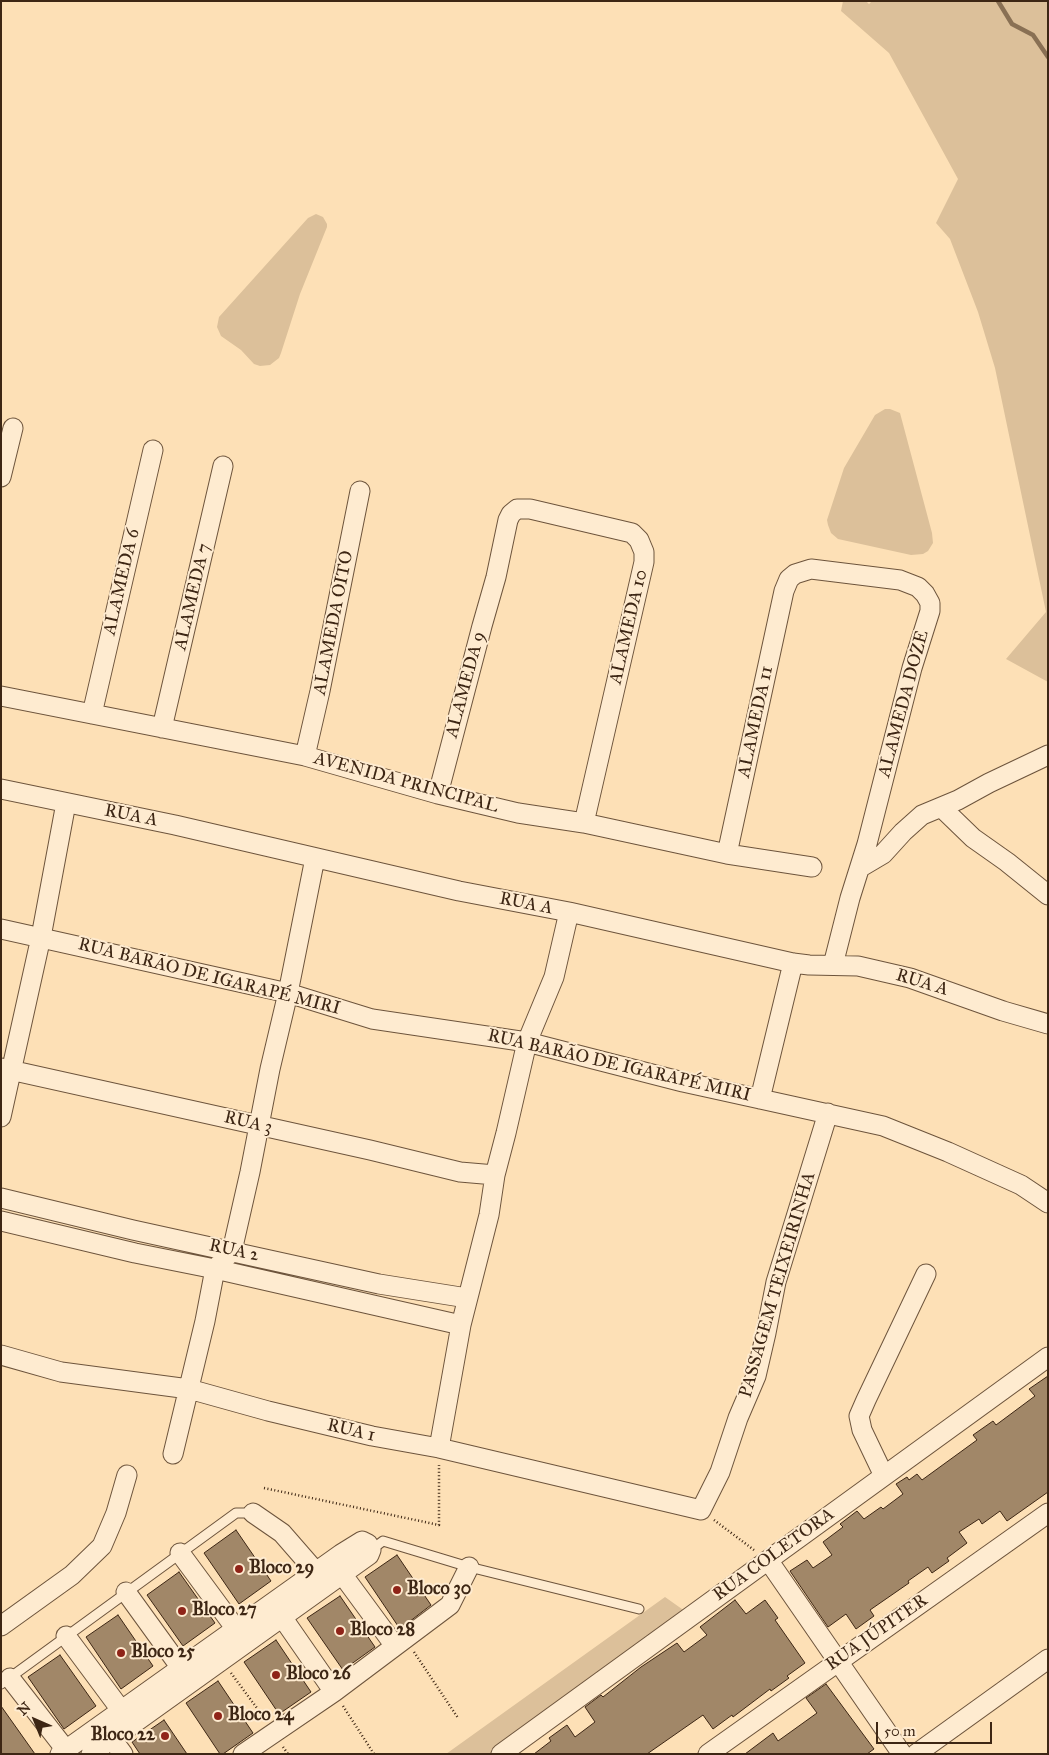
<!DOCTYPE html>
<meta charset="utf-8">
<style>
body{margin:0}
#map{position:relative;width:1049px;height:1755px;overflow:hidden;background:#fde0b6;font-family:"IM FELL Great Primer",serif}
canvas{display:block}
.frame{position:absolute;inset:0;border:2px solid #3d2614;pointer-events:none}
.north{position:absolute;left:10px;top:1695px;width:50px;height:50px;-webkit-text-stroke:4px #feebd0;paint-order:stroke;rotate:316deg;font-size:14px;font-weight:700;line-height:20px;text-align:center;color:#3d2614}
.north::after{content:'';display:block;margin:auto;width:18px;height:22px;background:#3d2614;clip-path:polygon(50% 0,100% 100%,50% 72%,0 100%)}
.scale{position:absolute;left:876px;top:1722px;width:116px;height:22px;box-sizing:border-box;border:2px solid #3d2614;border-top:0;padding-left:6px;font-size:15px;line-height:18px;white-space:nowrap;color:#3d2614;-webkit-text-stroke:4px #feebd0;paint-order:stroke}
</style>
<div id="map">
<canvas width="1049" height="1755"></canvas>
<div class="frame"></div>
<div class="north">N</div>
<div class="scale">50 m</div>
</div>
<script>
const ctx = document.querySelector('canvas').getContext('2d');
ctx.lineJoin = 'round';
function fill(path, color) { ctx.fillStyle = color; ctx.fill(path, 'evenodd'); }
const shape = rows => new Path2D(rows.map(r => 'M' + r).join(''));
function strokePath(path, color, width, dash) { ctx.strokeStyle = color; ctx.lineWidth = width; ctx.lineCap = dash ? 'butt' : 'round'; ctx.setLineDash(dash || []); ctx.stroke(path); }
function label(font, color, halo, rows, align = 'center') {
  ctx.font = font + ' "IM FELL Great Primer",serif'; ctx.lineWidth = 4; ctx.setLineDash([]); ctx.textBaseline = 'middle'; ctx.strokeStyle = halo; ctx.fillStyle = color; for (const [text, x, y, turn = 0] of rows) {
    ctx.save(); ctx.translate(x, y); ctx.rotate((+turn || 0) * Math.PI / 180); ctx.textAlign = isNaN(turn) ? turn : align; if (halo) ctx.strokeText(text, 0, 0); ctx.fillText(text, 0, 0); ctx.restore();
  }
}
fill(shape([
 [843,1,866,1,869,4,872,1,1048,1,1048,682,1006,659,1046,612,995,368,978,312,950,239,936,223,958,179,889,53,841,11],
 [316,214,323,217,327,224,327,227,300,294,281,353,279,358,270,365,260,366,254,364,241,350,221,336,217,327,219,317,308,218],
 [885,409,890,409,900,413,932,533,933,543,928,551,923,554,911,555,838,539,831,533,828,525,827,520,844,468,875,415],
 [665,1597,689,1614,492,1754,446,1754]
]), '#dcc09a');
strokePath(shape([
 [998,1,1012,24,1033,35,1048,57]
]), '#897054', 4.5);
const building = shape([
 [1048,1376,1048,1492,1007,1521,1000,1511,982,1524,979,1519,959,1532,967,1543,947,1558,949,1561,932,1573,928,1567,908,1581,909,1583,870,1610,874,1616,856,1629,846,1614,828,1627,790,1571,807,1560,813,1568,832,1555,823,1542,843,1527,840,1524,857,1511,864,1519,881,1507,883,1509,903,1494,896,1484,907,1477,909,1480,917,1474,922,1480,977,1440,973,1435,993,1421,996,1425,1035,1396,1029,1389,1048,1376],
 [236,1530,271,1581,239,1604,204,1553,236,1530],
 [397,1555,431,1605,400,1629,365,1577,397,1555],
 [179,1572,215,1623,183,1646,147,1595,179,1572],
 [340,1596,375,1647,343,1670,307,1618,340,1596],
 [735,1600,746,1614,765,1600,778,1618,775,1620,805,1663,787,1676,789,1678,771,1691,770,1689,733,1717,732,1715,713,1729,703,1715,647,1754,534,1754,551,1741,549,1738,567,1725,575,1737,595,1722,585,1707,601,1695,603,1697,641,1667,677,1643,684,1652,707,1635,700,1627,735,1600],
 [118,1615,153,1666,121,1689,86,1637,118,1615],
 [276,1640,311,1692,279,1714,244,1662,276,1640],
 [60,1655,96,1706,64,1729,28,1677,60,1655],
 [218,1681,253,1733,223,1754,220,1754,186,1703,218,1681],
 [826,1684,874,1749,867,1754,745,1754,773,1733,778,1741,817,1713,806,1698,826,1684],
 [1,1706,35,1754,1,1754,1,1706],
 [164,1720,187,1754,140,1754,132,1742,164,1720]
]);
fill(building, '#a18768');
strokePath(building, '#3d2614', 1);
const service = shape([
 [371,1550,383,1541,469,1567,639,1609],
 [1,1684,236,1513,253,1513]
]);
const minor = shape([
 [1,477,13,428],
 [1,696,305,756,438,794,518,813,584,823,727,854,812,867],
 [92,714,153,450],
 [162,728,223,466],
 [305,756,320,691,360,491],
 [1,789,175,825,459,891,569,912,793,963,809,965,858,966,910,978,1003,1011,1048,1024],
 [438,794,482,626,496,577,508,520,511,514,517,509,530,509,632,533,639,540,644,552,644,562,584,823],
 [942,808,973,838,1007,862,1048,895],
 [727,854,784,591,789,579,795,574,811,569,900,580,918,587,925,594,930,603,930,611,912,668,867,844,850,898,833,965],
 [861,867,883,854,903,832,922,815,958,800,989,783,1048,755],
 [1,929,288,993,372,1019,527,1042,683,1082,883,1126,948,1152,1021,1185,1048,1203],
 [1,1068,370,1150,460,1172,495,1175],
 [760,1099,793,963],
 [1,1117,41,937,66,803],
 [1,1198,133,1230,379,1284,467,1298],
 [1,1221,135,1253,215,1269,461,1325],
 [1,1355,61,1372,189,1389,268,1411,372,1436,439,1448,701,1510,720,1472,738,1418,756,1376,766,1333,776,1282,828,1113],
 [439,1448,461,1325,489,1215,495,1175,506,1133,527,1042,554,977,569,912],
 [173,1454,205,1321,215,1269,232,1251,250,1172,270,1069,288,993,315,858],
 [884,1476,862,1430,859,1416,866,1400,926,1274],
 [253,1513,282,1533,316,1572],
 [180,1553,236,1629],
 [768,1560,902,1754],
 [342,1574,395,1646],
 [126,1592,181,1668],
 [282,1617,334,1692],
 [1,1626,72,1575,102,1546,116,1513,127,1475],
 [66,1636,121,1710],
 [10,1678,66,1750],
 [112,1739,123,1754],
 [60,1754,341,1554,362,1541,368,1544,371,1550,369,1555,91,1754],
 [243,1754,334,1692,450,1605,469,1567],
 [501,1754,1048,1357],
 [708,1754,1048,1513],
 [916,1754,1048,1659]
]);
strokePath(service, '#6d543c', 11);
strokePath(minor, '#6d543c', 21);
strokePath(shape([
 [264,1488,439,1525,439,1465],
 [714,1520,754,1550],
 [414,1652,458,1718],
 [231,1673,265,1719],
 [343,1706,374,1754],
 [283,1747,288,1754]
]), '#3d2614', 2.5, [1, 2.5]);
strokePath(service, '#feebd0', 9);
strokePath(minor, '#feebd0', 19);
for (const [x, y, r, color] of [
 [239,1569,5,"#8f2418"],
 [397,1590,5,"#8f2418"],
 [182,1611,5,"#8f2418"],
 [340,1631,5,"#8f2418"],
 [121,1653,5,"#8f2418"],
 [276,1675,5,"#8f2418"],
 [218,1716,5,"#8f2418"],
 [165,1736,5,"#8f2418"]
]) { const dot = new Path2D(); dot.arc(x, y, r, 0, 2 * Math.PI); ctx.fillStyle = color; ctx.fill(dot); strokePath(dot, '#feebd0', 2); }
label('18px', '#3d2614', '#feebd0', [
 ["ALAMEDA 6",122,582,-77],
 ["ALAMEDA 7",193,597,-77],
 ["ALAMEDA OITO",334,623,-79],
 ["ALAMEDA 10",629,627,-77],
 ["ALAMEDA 9",466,685,-75],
 ["ALAMEDA DOZE",904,704,-75],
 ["ALAMEDA 11",756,722,-78],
 ["AVENIDA PRINCIPAL",406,783,15],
 ["RUA A",131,816,11],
 ["RUA A",526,904,11],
 ["RUA BARÃO DE IGARAPÉ MIRI",209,977,14],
 ["RUA A",922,983,17],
 ["RUA BARÃO DE IGARAPÉ MIRI",619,1066,13],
 ["RUA 3",248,1123,13],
 ["RUA 2",234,1251,12],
 ["PASSAGEM TEIXEIRINHA",778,1285,-74],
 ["RUA 1",351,1431,13],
 ["RUA COLETORA",774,1555,-36],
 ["RUA JÚPITER",877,1633,-35]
]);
label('bold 18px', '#3d2614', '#feebd0', [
 ["Bloco 29",249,1569],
 ["Bloco 30",407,1590],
 ["Bloco 27",192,1611],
 ["Bloco 28",350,1631],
 ["Bloco 25",131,1653],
 ["Bloco 26",286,1675],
 ["Bloco 24",228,1716],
 ["Bloco 22",155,1736,"right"]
], 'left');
</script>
